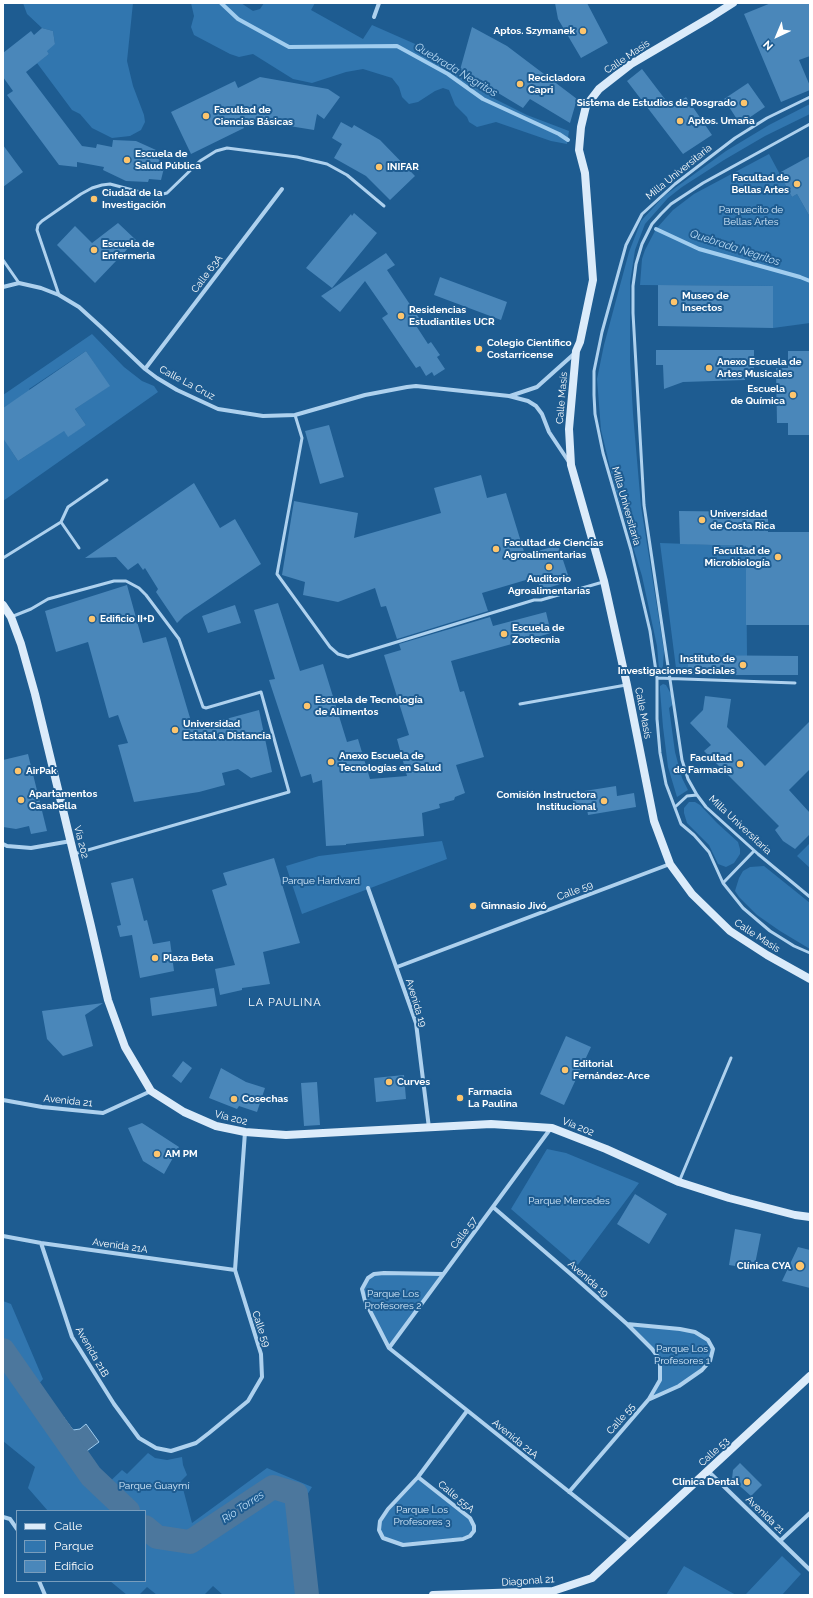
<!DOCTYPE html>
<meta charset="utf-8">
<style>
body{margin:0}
#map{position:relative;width:813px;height:1598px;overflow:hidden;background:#1e5c91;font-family:Raleway,sans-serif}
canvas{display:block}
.frame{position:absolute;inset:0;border:4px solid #fff;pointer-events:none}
.legend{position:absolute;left:16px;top:1510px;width:130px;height:72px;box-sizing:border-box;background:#1e5c91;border:1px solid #789dbd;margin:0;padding:5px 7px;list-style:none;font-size:12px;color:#fff}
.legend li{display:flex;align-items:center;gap:8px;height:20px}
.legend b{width:20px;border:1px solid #789dbd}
.north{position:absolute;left:757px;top:16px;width:40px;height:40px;-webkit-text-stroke:3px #1e5c91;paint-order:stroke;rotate:224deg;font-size:11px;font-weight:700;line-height:16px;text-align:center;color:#fff}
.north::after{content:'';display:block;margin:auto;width:14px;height:18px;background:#fff;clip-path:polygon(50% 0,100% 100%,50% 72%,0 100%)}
</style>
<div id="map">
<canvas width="813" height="1598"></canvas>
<div class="frame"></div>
<ul class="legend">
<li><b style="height:5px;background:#dbebfa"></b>Calle</li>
<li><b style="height:11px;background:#3176af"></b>Parque</li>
<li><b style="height:11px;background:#4a87ba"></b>Edificio</li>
</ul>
<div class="north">N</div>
</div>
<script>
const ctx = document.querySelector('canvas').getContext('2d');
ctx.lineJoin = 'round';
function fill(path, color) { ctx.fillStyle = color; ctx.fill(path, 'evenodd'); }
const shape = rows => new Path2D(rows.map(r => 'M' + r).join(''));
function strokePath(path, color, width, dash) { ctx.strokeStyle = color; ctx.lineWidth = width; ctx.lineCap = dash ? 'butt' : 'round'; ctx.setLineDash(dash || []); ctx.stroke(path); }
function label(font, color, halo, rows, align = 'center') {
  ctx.font = font + ' Raleway,sans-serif'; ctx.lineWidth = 4; ctx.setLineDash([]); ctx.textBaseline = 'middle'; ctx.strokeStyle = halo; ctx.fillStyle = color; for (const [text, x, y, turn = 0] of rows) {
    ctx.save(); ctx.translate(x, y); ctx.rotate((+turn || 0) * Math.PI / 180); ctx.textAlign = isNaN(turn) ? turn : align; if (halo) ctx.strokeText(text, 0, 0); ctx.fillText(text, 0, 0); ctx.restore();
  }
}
fill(shape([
 [23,3,133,3,127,61,133,86,144,115,145,122,141,130,130,136,112,138,92,128,80,114,72,110,37,63,49,54,43,46,55,44,53,31,42,28,27,14],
 [191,3,241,3,253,11,260,9,264,3,315,3,311,10,363,39,372,25,422,47,422,55,450,65,479,89,495,99,527,115,569,131,567,144,551,141,496,122,477,127,469,122,467,117,455,105,449,90,443,88,435,91,418,102,409,104,402,97,399,87,392,78,363,69,346,72,312,83,293,79,253,54,239,57,230,54,194,35,191,27,194,16],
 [810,104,810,114,765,136,724,160,682,187,668,198,645,224,635,250,630,283,630,360,633,414,641,506,664,651,663,666,662,668,659,669,657,646,642,576,615,488,601,430,597,379,604,345,629,252,641,221,664,196,726,151,769,125],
 [769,154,792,197,797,194,810,217,810,323,773,328,773,286,640,285,642,259,645,250,656,229,673,210,694,194],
 [92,334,124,367,142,381,154,386,158,392,3,501,3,432,9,447,18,461,60,433,53,415,68,436,86,425,75,409,109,386,86,351,29,389,42,408,25,394,3,408,3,395],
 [660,543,746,546,747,656,688,655,688,675,677,676],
 [663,684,666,685,671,694,672,705,669,708,675,752,682,778,688,790,677,797,668,767,663,727,660,690,660,686],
 [689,802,695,802,700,805,717,823,738,842,740,849,740,854,734,863,726,867,718,864,709,845,687,823,684,813,684,808],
 [442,841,447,859,302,914,286,866,319,856],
 [810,843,810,868,797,856],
 [764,866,810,903,810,949,780,931,757,915,739,897,735,891,739,878,743,871,750,867],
 [547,1149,566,1153,639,1183,577,1266,511,1209],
 [374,1274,443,1274,389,1348,362,1289,368,1278],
 [3,1301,11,1304,43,1379,32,1392,91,1476,103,1488,122,1470,127,1474,148,1453,155,1458,167,1460,182,1457,183,1465,187,1475,181,1481,192,1523,267,1468,312,1487,304,1500,315,1595,223,1595,213,1586,204,1595,157,1595,147,1587,139,1595,127,1595,110,1581,145,1581,145,1511,48,1511,28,1488,35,1467,3,1441],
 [627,1324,695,1332,708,1340,713,1349,710,1361,690,1379,649,1399,660,1380,658,1357],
 [418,1477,470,1518,474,1526,470,1536,403,1545,383,1538,379,1530,380,1521],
 [782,1556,801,1574,782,1595,747,1595,746,1594],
 [684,1566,736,1595,666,1595]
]), '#3176af');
const water = shape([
 [64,1418,73,1430,80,1429,86,1424,99,1442,80,1456,56,1423,64,1418]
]);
fill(water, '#4c779d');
strokePath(water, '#a1cdef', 1);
strokePath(shape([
 [221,3,238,19,289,47,397,46,448,74,483,99,559,134,568,140],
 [656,229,699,249,800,277,810,281]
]), '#a1cdef', 4);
strokePath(shape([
 [3,1350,91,1476,128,1511],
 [145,1527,157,1537,190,1542,273,1487,296,1494,307,1595]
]), '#4c779d', 24);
fill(shape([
 [555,3,587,3,608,43,581,58,558,19],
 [771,3,810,3,810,56,799,60,810,86,810,90,781,102,744,14],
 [472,27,507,46,577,99,570,123,530,99,523,108,460,70],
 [42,28,53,31,55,44,47,51,49,54,26,72,82,146,96,148,97,144,112,147,113,140,136,141,156,150,154,156,165,164,161,180,149,179,148,182,126,181,103,170,104,167,77,162,77,167,59,165,7,95,13,91,3,77,3,53,31,31,34,35],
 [642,69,671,107,686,97,712,135,683,154,627,81],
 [260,77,328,89,340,97,324,119,317,114,314,130,240,118,244,128,191,154,171,112,235,81,238,88],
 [748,83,765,107,740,124,724,99],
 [341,122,352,128,354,125,380,140,415,176,390,200,366,176,334,158,342,144,332,138],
 [3,145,23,172,3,187],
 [810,156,810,217,797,194,792,197,779,173],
 [354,213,377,233,332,288,306,268,351,214,352,216],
 [118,223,136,240,95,283,57,245,75,226,92,243],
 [386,253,395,265,387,270,419,318,413,321,428,344,431,342,440,355,437,357,445,369,434,376,432,372,426,376,420,366,416,368,382,318,388,314,365,281,340,312,321,296],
 [440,277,507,302,501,320,434,295],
 [658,285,773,286,773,328,658,326],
 [656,350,754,350,754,371,745,371,745,380,683,382,664,389,663,365,656,365],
 [86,351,110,386,75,409,86,425,68,437,64,431,18,461,3,438,3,408],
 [788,351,810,351,810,435,788,435,788,423,777,423,776,368,788,368],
 [329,425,344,477,320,484,305,431],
 [481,475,487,498,506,493,525,555,558,545,570,581,541,590,536,577,482,593,488,611,397,639,386,606,381,607,375,588,338,602,303,595,305,582,282,575,294,501,358,513,354,538,441,513,434,488],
 [194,483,220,528,235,519,261,564,184,616,177,623,156,592,158,589,145,568,143,570,138,563,128,570,116,557,85,558],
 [679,511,768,512,768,532,810,532,810,625,746,625,746,546,680,544],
 [127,585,143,643,166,637,193,728,259,710,272,772,251,778,238,769,222,773,225,785,199,792,134,802,118,745,128,743,118,715,109,718,88,642,56,652,45,611],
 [278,603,300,671,323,664,347,742,358,739,370,779,407,776,397,739,409,735,384,655,401,650,399,644,490,617,493,626,546,612,551,633,451,661,460,692,464,691,484,757,456,765,465,793,455,797,454,800,439,804,440,808,422,813,424,836,346,844,346,845,326,846,322,780,313,783,311,774,301,777,269,680,275,679,254,610],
 [235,605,241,623,208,633,202,616],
 [688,655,798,656,798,675,688,675],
 [705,696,731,699,727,727,765,766,810,721,810,769,789,790,810,813,810,834,795,849,783,841,775,830,779,826,704,751,711,745,690,723,703,710],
 [28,754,47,831,31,834,29,826,16,829,3,827,3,760],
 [616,786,617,796,634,793,636,807,588,815,587,809,575,811,572,793],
 [274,858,300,943,263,952,270,984,242,988,242,990,220,995,215,969,235,965,212,890,227,885,223,873],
 [133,878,144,921,147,920,153,944,170,941,174,971,140,978,132,935,120,937,117,926,121,925,111,883],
 [214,988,217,1006,152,1016,150,998],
 [103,1003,85,1015,93,1046,63,1056,47,1039,42,1011],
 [566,1036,591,1047,564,1105,540,1094],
 [183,1061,192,1068,181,1083,172,1076],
 [221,1068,246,1082,265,1088,257,1112,239,1106,237,1109,209,1098],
 [404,1075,406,1099,376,1102,374,1078],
 [317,1082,320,1125,304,1126,301,1083],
 [142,1123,179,1147,164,1174,143,1161,128,1128],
 [635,1194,667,1214,649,1244,617,1224],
 [735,1229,761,1234,754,1269,729,1265],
 [798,1247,810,1250,810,1288,782,1281],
 [740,1463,762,1485,751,1496,732,1479,733,1470]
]), '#4a87ba');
strokePath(shape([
 [810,97,767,118,735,138,675,184,642,214,626,245,602,332,594,371,594,395,595,414,603,453,631,550,650,631,657,678,657,719,660,753,666,784,681,824,694,835,709,852,723,883,743,908,770,931,794,946,810,953],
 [810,124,703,183,671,204,661,214,652,224,642,244,636,264,633,286,633,313,644,505,682,760,688,779,697,795,706,807,758,854,810,897],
 [3,260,19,283],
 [59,295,37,230,38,225,42,221,81,194,92,188,102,185,110,184,144,193,159,195,167,193,200,161,216,151,227,148,297,157,327,164,347,175,384,206],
 [295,415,302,438,277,574,330,647,338,654,348,657,534,600,541,600,603,582],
 [61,522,79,548],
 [3,558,61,522,68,507,107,480],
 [11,617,31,609,48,599,114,581,126,581,139,588,146,595,179,639,203,707,206,708,261,692,289,792,74,854],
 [657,678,795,683],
 [520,704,626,685],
 [675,807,687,796,697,795],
 [723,883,754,851],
 [679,1182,731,1058]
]), '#aed1ee', 3);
strokePath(shape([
 [374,17,379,3],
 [3,287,19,283,41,288,59,295,79,307,101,327,145,369,157,378,177,390,218,409,263,416,295,415,365,395,407,387,416,386,509,396,528,401,536,406,542,414,549,432,569,462],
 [145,369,282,189],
 [510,396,537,387,575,353],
 [3,844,7,846,31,848,71,841],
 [368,888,416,1023,429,1128],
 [397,967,670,864],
 [3,1100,42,1107,103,1113,151,1091],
 [493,1207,573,1276,627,1324,652,1349,658,1357,660,1365,660,1380,649,1399,569,1492],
 [3,1236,41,1243,235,1270],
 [41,1243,72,1337,114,1404,139,1438,156,1448,171,1451,196,1443,209,1433,248,1401,262,1377,261,1354,235,1270,245,1132],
 [443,1274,384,1273,374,1274,368,1278,362,1289,365,1301,389,1348,632,1542],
 [627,1324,680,1329,695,1332,708,1340,713,1349,710,1361,702,1370,679,1386,650,1399],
 [389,1348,551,1128],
 [708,1471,810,1570],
 [418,1477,470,1518,474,1526,474,1531,470,1536,463,1539,403,1545,383,1538,379,1530,380,1521,388,1509,418,1477,467,1411],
 [3,1517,10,1519,17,1529],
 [780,1541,810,1513],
 [39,1581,45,1595]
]), '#aed1ee', 4);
strokePath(shape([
 [733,3,711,17,631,64,599,89,586,106,581,127,579,150,585,173,593,280,580,342,576,351,569,429,571,465,604,581,627,685,654,821,670,864,692,894,730,931,767,955,810,979],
 [3,605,11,617,21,644,35,694,91,926,108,1000,125,1047,151,1091,184,1112,216,1126,245,1132,286,1135,491,1124,552,1128,606,1149,679,1182,729,1198,795,1215,810,1217],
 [433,1595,553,1591,592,1578,810,1376]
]), '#dbebfa', 8);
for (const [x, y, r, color] of [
 [583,31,4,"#fdc56d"],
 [520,84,4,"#fdc56d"],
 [744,103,4,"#fdc56d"],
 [206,116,4,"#fdc56d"],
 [680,121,4,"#fdc56d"],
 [127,160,4,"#fdc56d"],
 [379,167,4,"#fdc56d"],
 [797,184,4,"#fdc56d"],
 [94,199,4,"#fdc56d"],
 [94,250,4,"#fdc56d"],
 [674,302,4,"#fdc56d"],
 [401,316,4,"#fdc56d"],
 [479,349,4,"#fdc56d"],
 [709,368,4,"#fdc56d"],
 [793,395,4,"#fdc56d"],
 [702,520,4,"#fdc56d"],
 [496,549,4,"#fdc56d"],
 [778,557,4,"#fdc56d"],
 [549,567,4,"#fdc56d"],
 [92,619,4,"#fdc56d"],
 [504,634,4,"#fdc56d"],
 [743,665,4,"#fdc56d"],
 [307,706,4,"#fdc56d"],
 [175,730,4,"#fdc56d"],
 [331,762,4,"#fdc56d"],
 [740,764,4,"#fdc56d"],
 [18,771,4,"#fdc56d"],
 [21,800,4,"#fdc56d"],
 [604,801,4,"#fdc56d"],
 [473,906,4,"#fdc56d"],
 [155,958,4,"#fdc56d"],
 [565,1070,4,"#fdc56d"],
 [389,1082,4,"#fdc56d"],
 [460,1098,4,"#fdc56d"],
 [234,1099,4,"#fdc56d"],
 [157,1154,4,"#fdc56d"],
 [800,1266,5,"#fdc56d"],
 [747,1482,4,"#fdc56d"]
]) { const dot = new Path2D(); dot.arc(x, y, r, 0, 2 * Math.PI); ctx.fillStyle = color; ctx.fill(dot); strokePath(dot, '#1e5c91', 1.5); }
label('bold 10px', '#fff', '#1e5c91', [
 ["Aptos. Szymanek",575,31,"right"],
 ["Recicladora",528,78],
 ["Capri",528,90],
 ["Sistema de Estudios de Posgrado",736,103,"right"],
 ["Facultad de",214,110],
 ["Ciencias Básicas",214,122],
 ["Aptos. Umaña",688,121],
 ["Escuela de",135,154],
 ["Salud Pública",135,166],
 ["INIFAR",387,167],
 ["Facultad de",789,178,"right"],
 ["Bellas Artes",789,190,"right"],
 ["Ciudad de la",102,193],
 ["Investigación",102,205],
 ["Escuela de",102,244],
 ["Enfermerìa",102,256],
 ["Museo de",682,296],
 ["Insectos",682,308],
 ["Residencias",409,310],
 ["Estudiantiles UCR",409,322],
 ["Colegio Científico",487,343],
 ["Costarricense",487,355],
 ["Anexo Escuela de",717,362],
 ["Artes Musicales",717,374],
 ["Escuela",785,389,"right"],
 ["de Química",785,401,"right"],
 ["Universidad",710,514],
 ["de Costa Rica",710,526],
 ["Facultad de Ciencias",504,543],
 ["Agroalimentarias",504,555],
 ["Facultad de",770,551,"right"],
 ["Microbiología",770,563,"right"],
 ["Auditorio",549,579,"center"],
 ["Agroalimentarias",549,591,"center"],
 ["Edificio II+D",100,619],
 ["Escuela de",512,628],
 ["Zootecnia",512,640],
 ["Instituto de",735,659,"right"],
 ["Investigaciones Sociales",735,671,"right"],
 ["Escuela de Tecnología",315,700],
 ["de Alimentos",315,712],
 ["Universidad",183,724],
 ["Estatal a Distancia",183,736],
 ["Anexo Escuela de",339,756],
 ["Tecnologías en Salud",339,768],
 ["Facultad",732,758,"right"],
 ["de Farmacia",732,770,"right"],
 ["AirPak",26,771],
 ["Apartamentos",29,794],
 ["Casabella",29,806],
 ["Comisión Instructora",596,795,"right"],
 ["Institucional",596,807,"right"],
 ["Gimnasio Jivó",481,906],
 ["Plaza Beta",163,958],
 ["Editorial",573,1064],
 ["Fernández-Arce",573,1076],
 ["Curves",397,1082],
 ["Farmacia",468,1092],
 ["La Paulina",468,1104],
 ["Cosechas",242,1099],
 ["AM PM",165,1154],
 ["Clínica CYA",791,1266,"right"],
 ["Clínica Dental",739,1482,"right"]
], 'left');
label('10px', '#fff', '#1e5c91', [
 ["Calle Masís",627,57,-34],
 ["Milla Universitaria",679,172,-39],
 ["Calle 63A",207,274,-53],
 ["Calle La Cruz",187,383,28],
 ["Calle Masís",562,398,-85],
 ["Milla Universitaria",626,506,74],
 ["Calle Masís",643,713,79],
 ["Milla Universitaria",740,825,43],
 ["Vía 202",81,842,76],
 ["Calle 59",575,891,-21],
 ["Calle Masis",757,936,33],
 ["Avenida 19",416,1003,73],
 ["Avenida 21",68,1101,6],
 ["Vía 202",231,1118,14],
 ["Vía 202",578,1127,22],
 ["Calle 57",464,1233,-53],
 ["Avenida 21A",120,1246,8],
 ["Avenida 19",588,1279,41],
 ["Calle 59",261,1329,71],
 ["Avenida 21B",92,1352,60],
 ["Calle 55",621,1419,-49],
 ["Avenida 21A",515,1439,39],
 ["Calle 53",714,1452,-43],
 ["Calle 55A",456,1497,40],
 ["Avenida 21",765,1515,44],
 ["Diagonal 21",528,1581,-4]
]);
label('10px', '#d4e9fa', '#1e5c91', [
 ["Parquecito de",751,210],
 ["Bellas Artes",751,222],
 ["Parque Hardvard",321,881],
 ["Parque Mercedes",569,1201],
 ["Parque Los",393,1294],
 ["Profesores 2",393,1306],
 ["Parque Los",682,1349],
 ["Profesores 1",682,1361],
 ["Parque Guaymí",154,1486],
 ["Parque Los",422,1510],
 ["Profesores 3",422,1522]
]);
label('italic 11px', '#badbf5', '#1e5c91', [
 ["Quebrada Negritos",456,70,31],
 ["Quebrada Negritos",735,248,18],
 ["Río Torres",243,1507,-34]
]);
ctx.letterSpacing = '1px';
label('11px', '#fff', '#1e5c91', [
 ["LA PAULINA",285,1003]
]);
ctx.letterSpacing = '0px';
</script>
